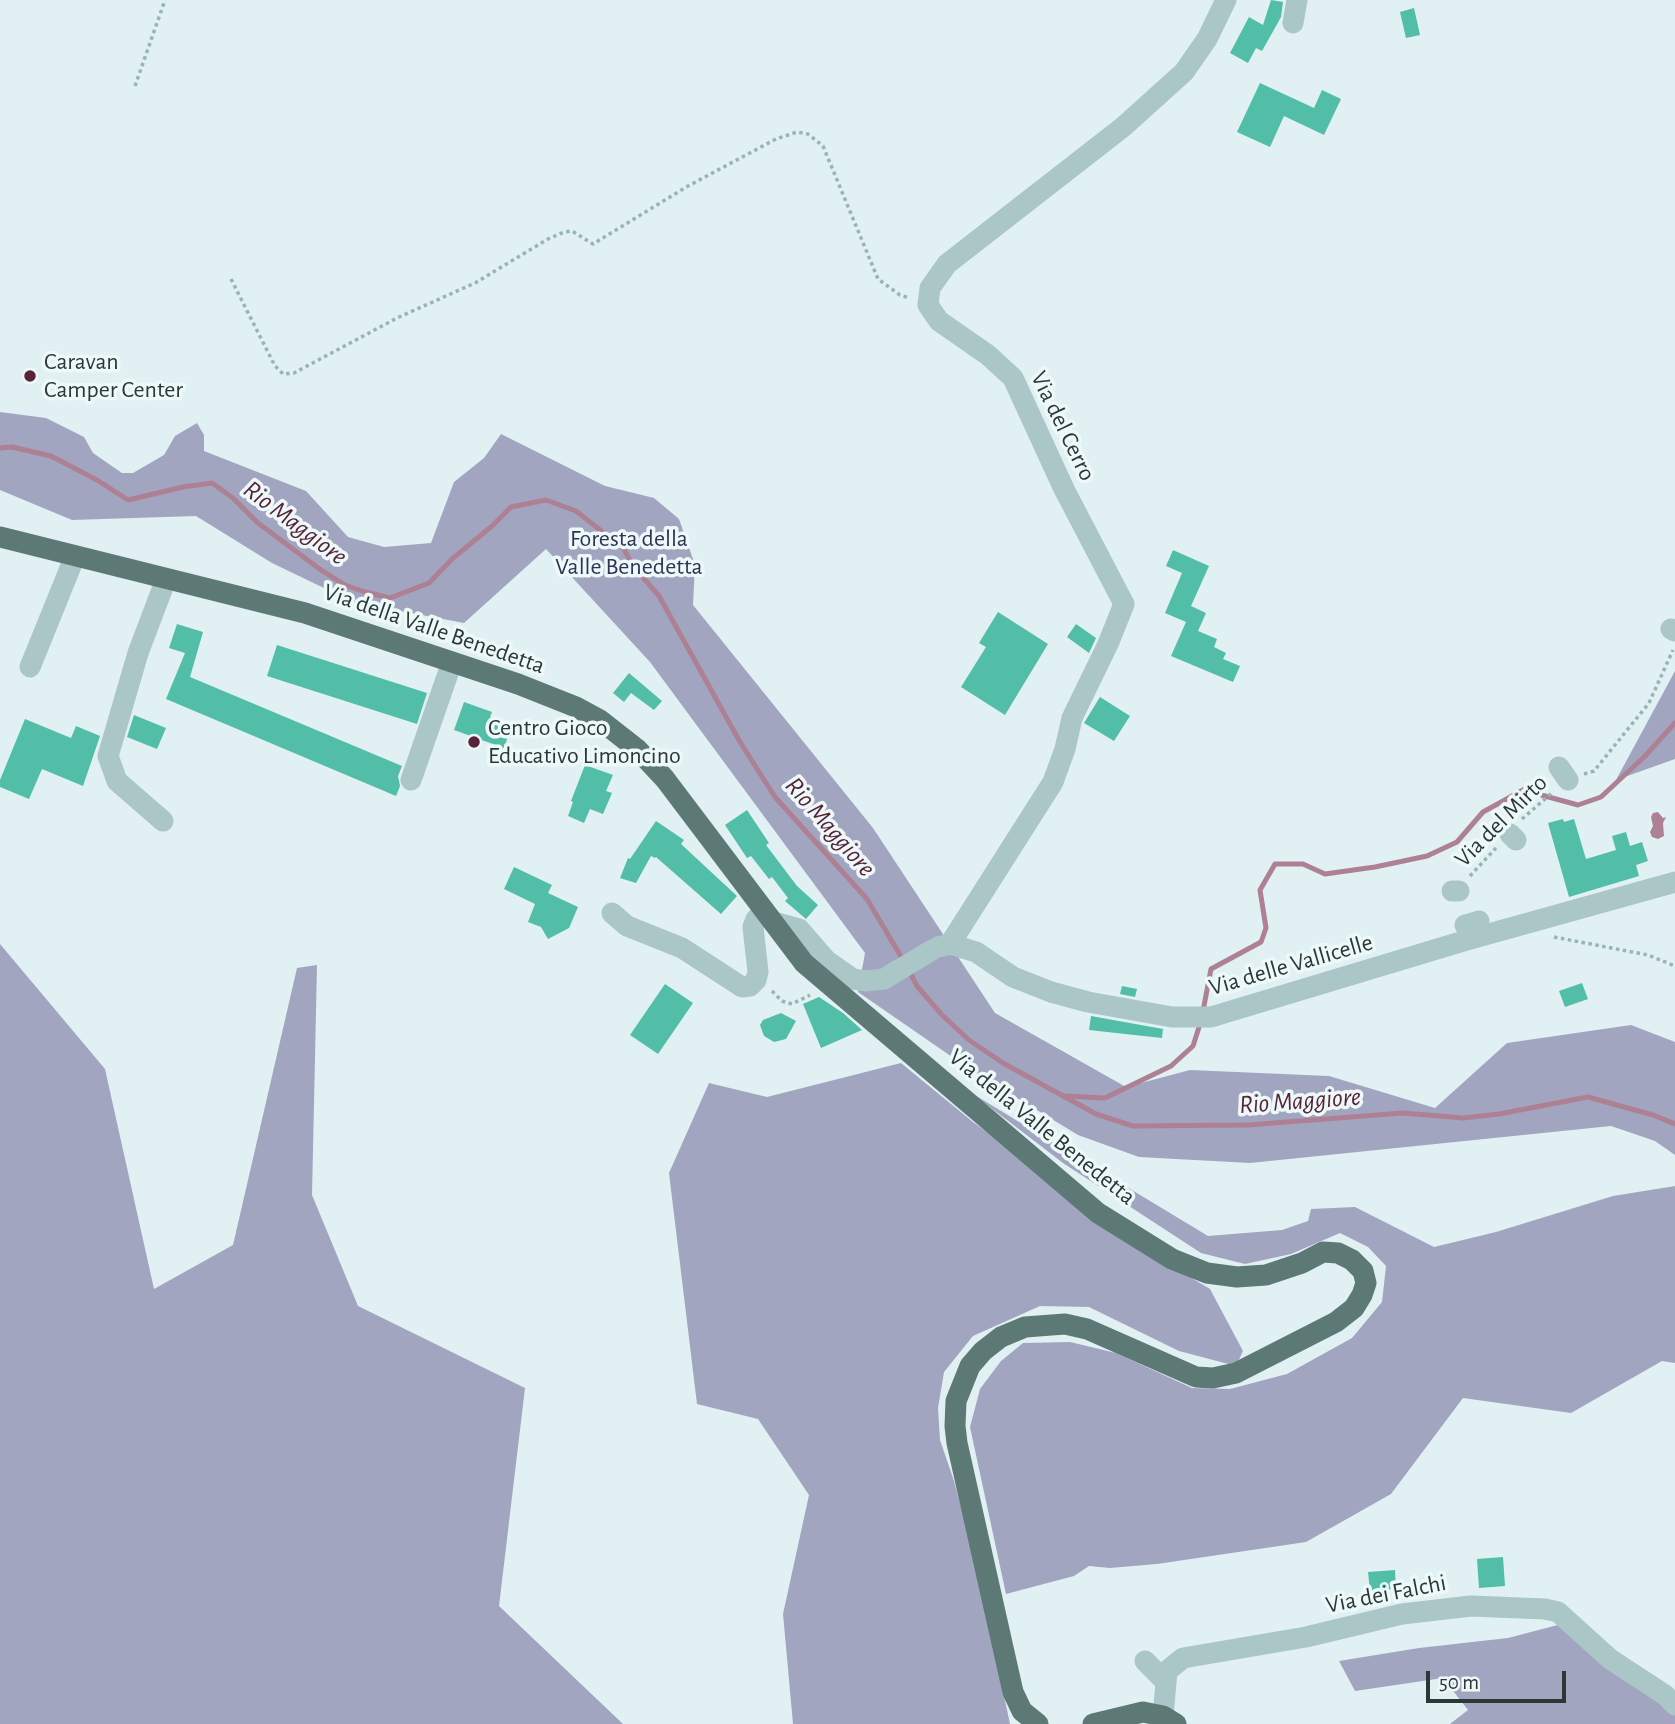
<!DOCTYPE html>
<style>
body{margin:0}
#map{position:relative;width:1675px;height:1724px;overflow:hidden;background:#e1f0f2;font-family:"Alegreya Sans",sans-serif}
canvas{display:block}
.scale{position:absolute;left:1426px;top:1671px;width:140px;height:32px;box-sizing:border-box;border:4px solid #2b3837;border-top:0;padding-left:9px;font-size:21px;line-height:24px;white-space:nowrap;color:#2b3837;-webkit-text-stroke:5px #edf8f9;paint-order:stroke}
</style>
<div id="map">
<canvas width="1675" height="1724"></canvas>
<div class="scale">50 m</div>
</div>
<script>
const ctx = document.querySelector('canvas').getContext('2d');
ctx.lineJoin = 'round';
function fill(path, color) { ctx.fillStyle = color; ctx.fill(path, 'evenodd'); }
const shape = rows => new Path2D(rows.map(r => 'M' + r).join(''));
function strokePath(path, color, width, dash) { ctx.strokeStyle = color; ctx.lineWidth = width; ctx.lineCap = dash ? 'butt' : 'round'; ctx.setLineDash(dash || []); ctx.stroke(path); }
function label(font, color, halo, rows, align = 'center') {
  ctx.font = font + ' "Alegreya Sans",sans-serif'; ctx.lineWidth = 7; ctx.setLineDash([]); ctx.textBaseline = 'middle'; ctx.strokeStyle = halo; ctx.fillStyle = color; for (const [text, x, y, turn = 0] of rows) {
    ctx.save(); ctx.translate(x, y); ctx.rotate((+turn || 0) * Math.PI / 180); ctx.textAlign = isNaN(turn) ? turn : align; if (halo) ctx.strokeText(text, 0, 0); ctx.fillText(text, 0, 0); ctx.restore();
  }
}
fill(shape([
 [0,412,46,418,84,437,93,453,122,473,133,473,164,455,175,436,197,423,204,435,204,451,306,491,348,537,384,547,431,543,454,482,484,458,501,434,605,486,654,498,679,519,695,565,693,605,873,828,995,1013,1126,1087,1190,1070,1329,1076,1435,1108,1507,1043,1631,1025,1675,1042,1675,1155,1655,1141,1611,1126,1250,1163,1139,1157,1078,1135,971,1070,858,992,865,953,650,662,546,549,464,623,353,602,272,563,196,516,72,520,0,490],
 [1675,671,1675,759,1616,780],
 [0,944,105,1069,154,1289,233,1245,297,968,317,965,312,1195,358,1306,525,1388,499,1606,623,1724,0,1724],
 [901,1063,973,1122,1045,1174,1111,1230,1210,1289,1243,1351,1236,1366,1179,1351,1089,1307,1040,1306,973,1336,944,1372,938,1408,940,1440,954,1481,975,1560,1010,1724,793,1724,783,1614,809,1495,758,1419,697,1404,669,1173,709,1083,767,1097],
 [973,1094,1208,1236,1282,1230,1308,1221,1311,1209,1355,1207,1434,1247,1496,1232,1613,1196,1675,1186,1675,1363,1662,1361,1571,1413,1463,1398,1391,1494,1306,1542,1157,1564,1110,1568,1089,1566,1074,1576,1006,1594,970,1427,980,1389,1001,1361,1023,1343,1070,1342,1116,1353,1192,1388,1230,1389,1287,1374,1352,1338,1382,1302,1386,1266,1368,1247,1340,1233,1291,1254,1245,1264,1201,1253,1063,1163],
 [1577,1620,1675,1709,1675,1724,1450,1724,1468,1710,1443,1678,1355,1691,1339,1661,1419,1648,1508,1638]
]), '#a1a5c0');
fill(shape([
 [1658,812,1663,818,1666,817,1663,823,1664,836,1658,839,1652,837,1650,832,1653,826,1651,817,1653,813]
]), '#ad8193');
strokePath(shape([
 [0,448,12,447,51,456,97,480,128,500,183,487,212,483,233,498,258,523,321,570,345,585,365,592,390,598,429,583,452,559,492,526,511,507,546,500,576,511,623,548,634,567,659,596,740,742,775,797,867,899,903,960],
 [908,969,917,986,942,1015,969,1040,1003,1063,1096,1114,1133,1126,1248,1125,1403,1113,1463,1118,1499,1114,1588,1097,1653,1115,1675,1124],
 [1203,1011,1211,969,1261,942,1266,928,1260,890,1275,864,1303,864,1325,874,1375,867,1427,856,1457,842,1483,812,1523,790,1578,805,1601,797,1645,756,1675,723],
 [1066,1096,1105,1098,1171,1066,1193,1046,1200,1024]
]), '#ad8193', 5);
fill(shape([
 [1271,0,1283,2,1281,17,1262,51,1256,48,1248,63,1230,53,1249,17,1263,25],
 [1414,8,1420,35,1406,38,1400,12],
 [1260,83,1314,108,1322,90,1341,99,1324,135,1284,116,1270,147,1237,132],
 [1173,550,1209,566,1191,606,1206,613,1198,631,1217,639,1214,647,1226,653,1223,659,1240,666,1233,682,1171,656,1186,622,1165,613,1182,573,1166,566],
 [998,612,1048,644,1005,715,961,687,986,647,979,643],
 [177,624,203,632,190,677,402,766,398,776,400,786,396,796,166,699,185,653,169,648],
 [1076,624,1096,638,1089,653,1067,637],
 [277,645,427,693,417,724,267,676],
 [629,673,662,701,654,710,631,693,624,702,613,693],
 [1100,697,1130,716,1114,741,1084,723],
 [464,702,492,712,490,717,512,725,504,748,454,730],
 [134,715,166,728,157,749,127,737],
 [25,719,71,738,76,726,100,736,83,786,42,769,29,799,0,787,0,780],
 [585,765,613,775,606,791,612,793,603,814,590,809,584,823,568,816,573,802,571,801],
 [747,810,769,843,766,845,797,886,818,905,806,919,785,901,788,898,772,877,769,879,751,856,747,858,725,825],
 [1563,819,1564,822,1574,819,1586,859,1616,850,1612,836,1626,832,1630,846,1642,842,1648,861,1636,865,1639,876,1569,897,1548,823],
 [656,821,684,840,681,844,737,896,721,914,656,857,655,858,651,856,636,883,620,878,628,858,630,859],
 [514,867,552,885,548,893,578,907,569,928,548,939,541,927,528,922,535,904,504,889],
 [1582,983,1588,999,1565,1007,1559,991],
 [665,984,693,1003,658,1054,630,1035],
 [1122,986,1137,989,1135,997,1120,994],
 [819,997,843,1013,862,1030,821,1048,803,1004],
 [781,1013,796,1021,786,1039,774,1042,764,1036,760,1025,763,1020],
 [1091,1016,1163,1029,1162,1038,1089,1030],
 [1503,1557,1505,1586,1479,1588,1477,1559],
 [1395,1570,1396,1589,1370,1591,1368,1572]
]), '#52bea8');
strokePath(shape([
 [135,86,165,0],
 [231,279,275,366,283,374,294,373,397,318,475,283,548,239,564,232,572,231,593,244,688,186,776,139,797,132,808,134,823,146,878,279,900,295,909,298],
 [1584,774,1594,771,1649,703,1673,650],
 [1522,819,1553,792],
 [1470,876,1496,848],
 [1554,937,1648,955,1675,966],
 [772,991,782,1001,792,1004,810,995]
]), '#97b5b5', 3.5, [3.5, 3.5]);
strokePath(shape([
 [1293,23,1297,0],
 [1671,629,1675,631],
 [30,667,75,556],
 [1559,767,1568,780],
 [411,780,452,662],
 [163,821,117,781,108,756,138,653,166,579],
 [1510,834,1516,840],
 [1452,891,1459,891],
 [612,913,627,926,682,948,742,987,750,986,756,980,758,972,753,927,756,919,765,913],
 [773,922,799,929,826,960,853,979,866,981,884,979,898,970],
 [1465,925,1479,921],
 [950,944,1053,782,1065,749,1072,718,1108,644,1124,604,1064,489,1013,378,988,355,939,321,928,305,930,288,947,264,1123,127,1184,72,1207,39,1226,0],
 [938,947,950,944,976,952,1013,977,1051,992,1088,1002,1172,1017,1211,1017,1467,940,1675,882],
 [1145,1661,1165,1681],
 [1163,1716,1167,1671,1183,1658,1306,1637,1402,1614,1471,1606,1545,1609,1558,1612,1610,1659,1665,1695,1675,1705]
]), '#aac6c7', 21);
strokePath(shape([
 [0,537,305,613,518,684,576,707,600,720,637,749,665,779,804,963,1098,1213,1172,1259,1207,1273,1237,1277,1266,1275,1302,1263,1323,1252,1338,1253,1352,1260,1363,1271,1366,1283,1362,1295,1354,1308,1336,1322,1236,1373,1213,1378,1196,1377,1087,1329,1065,1324,1025,1327,1001,1337,983,1351,970,1366,956,1401,955,1426,957,1443,1013,1692,1022,1711,1038,1724],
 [1093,1724,1143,1712,1163,1716,1176,1724]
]), '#5d7976', 21);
strokePath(shape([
 [884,979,932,950]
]), '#aac6c7', 21);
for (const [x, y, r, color] of [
 [30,376,7,"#582337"],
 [474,742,7,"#582337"]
]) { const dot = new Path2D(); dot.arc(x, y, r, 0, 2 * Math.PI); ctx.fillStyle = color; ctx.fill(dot); strokePath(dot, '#edf8f9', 2.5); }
label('24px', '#2b3837', '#edf8f9', [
 ["Caravan",44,362],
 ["Camper Center",44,390],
 ["Centro Gioco",488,728],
 ["Educativo Limoncino",488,756]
], 'left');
label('24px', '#2b3837', '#edf8f9', [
 ["Via del Cerro",1063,426,64],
 ["Via della Valle Benedetta",434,629,19],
 ["Via del Mirto",1501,821,-45],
 ["Via delle Vallicelle",1291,965,-16],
 ["Via della Valle Benedetta",1042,1127,39],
 ["Via dei Falchi",1386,1594,-11]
]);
label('24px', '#303355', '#edf8f9', [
 ["Foresta della",629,539],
 ["Valle Benedetta",629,567]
]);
label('italic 26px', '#582337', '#edf8f9', [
 ["Rio Maggiore",295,523,37],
 ["Rio Maggiore",830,827,49],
 ["Rio Maggiore",1300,1101,-4]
]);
</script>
